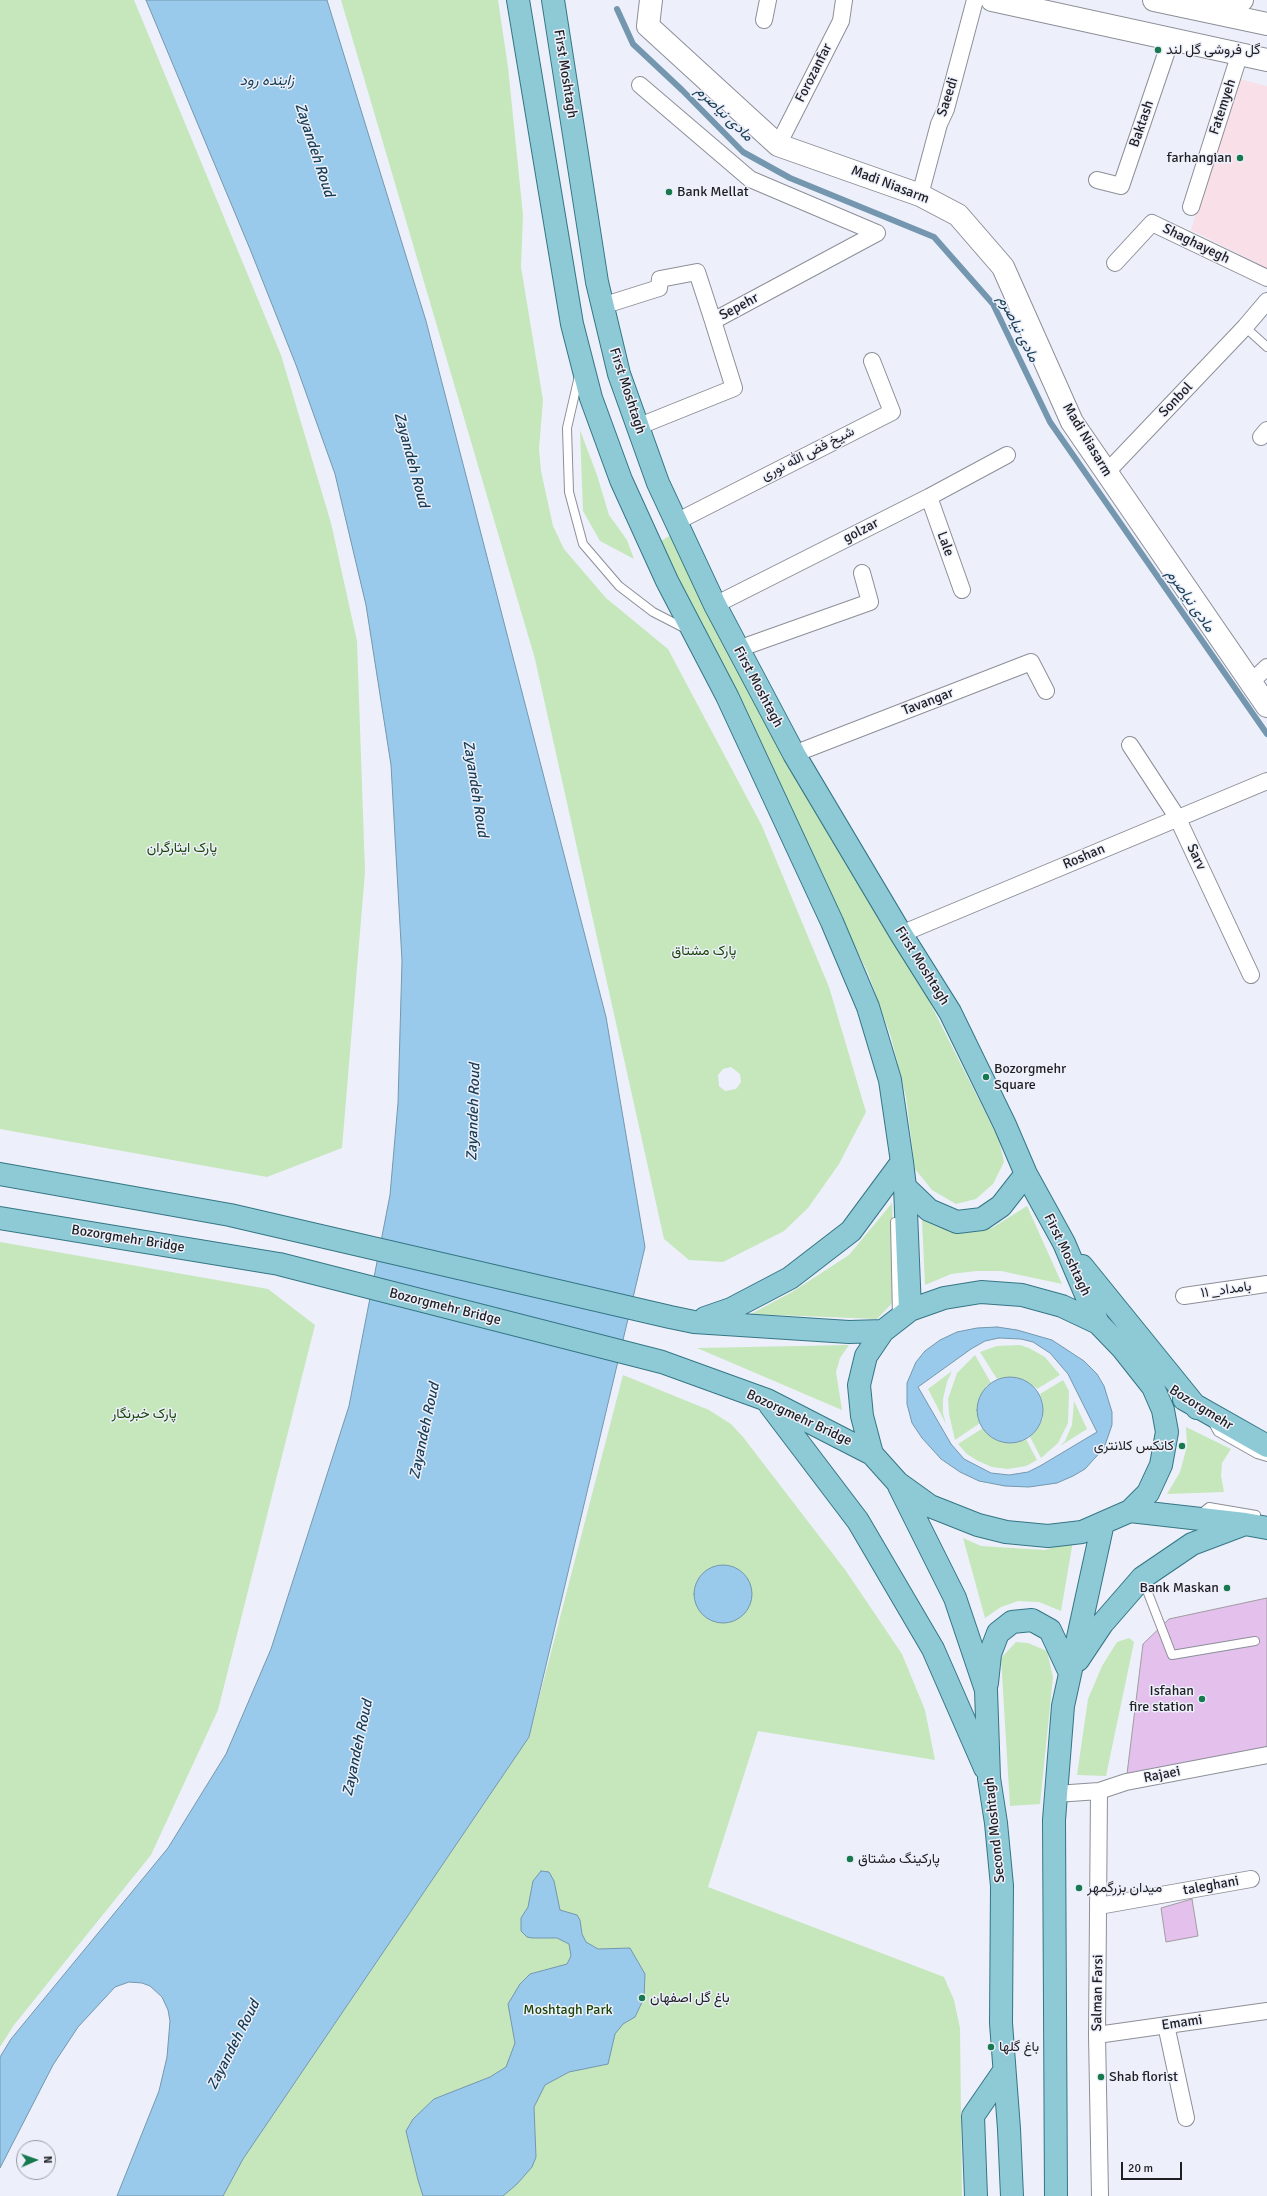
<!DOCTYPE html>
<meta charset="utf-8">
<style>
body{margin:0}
#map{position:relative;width:1267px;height:2196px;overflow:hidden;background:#edf0fa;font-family:Signika,sans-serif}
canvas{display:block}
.north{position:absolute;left:16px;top:2140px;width:40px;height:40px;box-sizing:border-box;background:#edf0fa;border:1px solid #9a9ca4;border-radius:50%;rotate:88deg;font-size:11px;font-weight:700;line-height:16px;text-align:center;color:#1e1f22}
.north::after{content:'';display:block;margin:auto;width:14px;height:18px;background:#187950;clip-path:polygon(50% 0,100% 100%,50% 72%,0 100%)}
.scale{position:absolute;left:1121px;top:2162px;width:61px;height:18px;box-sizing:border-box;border:2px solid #1e1f22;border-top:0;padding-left:5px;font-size:12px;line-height:14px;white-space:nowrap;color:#1e1f22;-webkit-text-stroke:3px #edf0fa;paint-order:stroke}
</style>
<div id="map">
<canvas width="1267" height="2196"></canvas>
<div class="north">N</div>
<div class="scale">20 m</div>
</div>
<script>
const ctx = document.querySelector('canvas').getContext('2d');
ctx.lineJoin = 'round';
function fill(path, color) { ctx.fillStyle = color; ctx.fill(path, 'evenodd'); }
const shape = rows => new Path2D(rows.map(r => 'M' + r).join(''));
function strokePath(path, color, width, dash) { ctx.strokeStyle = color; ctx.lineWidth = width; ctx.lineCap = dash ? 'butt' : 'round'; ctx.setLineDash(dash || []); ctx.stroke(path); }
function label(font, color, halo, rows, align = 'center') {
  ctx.font = font + ' Signika,Vazirmatn,sans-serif'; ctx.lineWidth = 3; ctx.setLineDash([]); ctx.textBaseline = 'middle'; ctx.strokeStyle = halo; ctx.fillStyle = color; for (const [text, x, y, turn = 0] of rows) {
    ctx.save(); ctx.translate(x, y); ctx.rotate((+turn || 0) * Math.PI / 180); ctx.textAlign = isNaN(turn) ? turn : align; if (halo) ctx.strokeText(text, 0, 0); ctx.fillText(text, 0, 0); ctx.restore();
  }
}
fill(shape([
 [1239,79,1267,86,1267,268,1191,230,1236,81]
]), '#f8dfe8');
fill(shape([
 [0,0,134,0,281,355,331,523,357,641,365,872,342,1148,267,1177,0,1129],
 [341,0,498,0,508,67,523,215,521,267,543,400,539,449,541,471,553,526,564,549,606,598,668,649,762,826,829,987,866,1112,839,1164,808,1208,784,1231,723,1262,689,1260,664,1239,535,659],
 [731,1067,740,1074,741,1082,736,1089,725,1091,719,1086,718,1075,723,1069],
 [580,430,597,475,609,515,627,540,634,559,600,541,583,511],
 [673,534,921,985,999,1140,1004,1162,993,1184,976,1199,956,1204,932,1190,915,1169,906,1097,891,1037,868,973,659,542],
 [892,1203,896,1299,877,1319,751,1314,792,1292,849,1255],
 [1027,1206,1062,1284,1001,1271,976,1271,951,1274,925,1285,922,1220,938,1227,964,1233,992,1228],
 [0,1242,268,1289,315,1325,218,1710,151,1855,14,2025,0,2047],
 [849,1345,840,1358,836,1372,842,1410,697,1348],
 [1020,1345,1029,1348,1045,1357,1060,1375,1037,1389,1035,1387,1002,1378,997,1379,980,1352,997,1346],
 [975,1355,991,1383,986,1386,978,1420,980,1423,955,1440,949,1414,948,1399,957,1373],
 [952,1371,947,1382,943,1399,943,1413,946,1424,928,1389],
 [623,1375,709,1410,731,1424,743,1437,846,1571,902,1654,925,1710,935,1760,758,1731,708,1887,944,1977,954,2000,960,2028,962,2196,223,2196,243,2159,529,1737],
 [1063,1380,1069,1391,1068,1423,1058,1443,1041,1458,1030,1437,1040,1425,1043,1418,1043,1403,1040,1394],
 [1074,1401,1087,1429,1060,1446,1065,1441,1072,1425],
 [1186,1427,1231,1449,1222,1463,1221,1476,1224,1492,1167,1494,1180,1472,1187,1446],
 [983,1428,993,1438,1023,1441,1026,1439,1037,1460,1026,1466,1008,1469,992,1467,978,1461,967,1454,958,1444],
 [963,1538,981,1546,1045,1550,1073,1541,1061,1611,1039,1602,1018,1601,1001,1607,985,1618],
 [1129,1638,1134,1642,1106,1776,1077,1775,1088,1699,1102,1666,1117,1642],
 [1016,1642,1028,1643,1047,1651,1053,1677,1040,1804,1010,1806,1001,1658]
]), '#c6e6bc');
const water = shape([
 [146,0,327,0,426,321,606,1017,645,1247,529,1737,243,2159,223,2196,117,2196,159,2091,167,2057,170,2021,168,2010,162,1997,150,1986,142,1983,129,1982,115,1987,78,2027,53,2065,0,2168,0,2057,11,2039,168,1848,226,1754,271,1649,349,1406,390,1195,398,1103,402,961,391,765,366,605,335,474,296,365,250,249,146,0],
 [997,1327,1017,1330,1052,1340,1084,1361,1097,1374,1104,1386,1112,1412,1112,1425,1104,1448,1085,1469,1073,1476,1057,1483,1029,1487,1005,1486,979,1481,960,1472,941,1459,922,1438,912,1423,907,1404,907,1383,916,1362,925,1351,940,1340,957,1332,977,1328,997,1327],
 [999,1338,1021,1339,1033,1342,1050,1353,1068,1374,1097,1432,1040,1466,1028,1472,1009,1475,991,1473,964,1459,951,1444,918,1387,971,1349,985,1341,999,1338],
 '977 1410a33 33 0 1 1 66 0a33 33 0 1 1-66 0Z',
 '694 1594a29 29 0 1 1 58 0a29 29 0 1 1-58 0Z',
 [541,1871,549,1872,554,1881,560,1910,577,1915,580,1920,582,1934,586,1942,598,1949,630,1948,645,1974,644,1998,635,2017,623,2024,615,2034,608,2064,569,2072,545,2085,534,2107,536,2157,532,2167,517,2184,503,2196,423,2196,418,2180,406,2131,413,2119,434,2099,490,2077,506,2067,515,2043,508,2004,520,1984,530,1974,567,1964,571,1956,569,1944,557,1938,532,1938,527,1937,521,1931,521,1918,528,1907,533,1881,541,1871]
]);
fill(water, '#99caeb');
strokePath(water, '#7497af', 1);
strokePath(shape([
 [617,9,633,44,682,90,743,152,790,178,934,237,993,304,1050,422,1267,734]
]), '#7497af', 6);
const building = shape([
 [1267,1598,1267,1755,1126,1782,1143,1644,1169,1619,1267,1598],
 [1192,1899,1198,1936,1166,1942,1161,1908,1192,1899]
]);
fill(building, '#e3c1ec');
strokePath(building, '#a19ba2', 1);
const lane = shape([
 [1245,327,1267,347],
 [579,376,567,428,569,492,583,544,619,586,653,612,686,629],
 [895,1222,897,1317],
 [1212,1421,1218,1432,1257,1454,1267,1457],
 [1199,1515,1209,1507,1256,1515],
 [1143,1580,1172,1655,1255,1641]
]);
const street = shape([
 [764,20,768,0],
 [640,85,750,179,877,233],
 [778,145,841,21,844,0],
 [1097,180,1121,186,1171,39],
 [920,195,939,124,946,109,975,0],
 [1191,207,1240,53],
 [1115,263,1152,223,1267,278],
 [602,306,659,288,660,279,697,272,713,321],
 [637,427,734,388,713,321,877,233],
 [1261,437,1267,430],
 [1106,473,1245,327,1267,301],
 [929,497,962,590],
 [676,522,892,412,872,361],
 [715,605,929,497,1007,455],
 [738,649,870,602,862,573],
 [1250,683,1267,667],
 [1130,745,1177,817,1251,975],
 [794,754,1031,662,1046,691],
 [901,934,1267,781],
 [1184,1296,1267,1284],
 [1099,1791,1097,2035,1100,2196],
 [1056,1794,1099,1791,1126,1782,1267,1755],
 [1099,1906,1251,1879],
 [1166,2025,1186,2118],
 [1097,2035,1267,2011]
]);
const secondary = shape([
 [651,0,648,26,778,145,920,195,958,215,1003,267,1072,422,1267,706],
 [992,0,1267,60],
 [1154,0,1267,24],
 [1209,9,1233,7,1242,0]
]);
const primary = shape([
 [518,0,572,324,591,398,621,480,667,581,727,696,832,922,868,1007,890,1080,902,1162,905,1187,910,1310],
 [553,0,597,282,619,374,658,483,715,605,794,754,901,934,950,1012,1005,1125,1026,1174,1064,1243,1098,1323],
 [0,1174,230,1215,670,1317,694,1322,849,1332,883,1331],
 [905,1187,929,1210,957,1222,982,1219,1001,1206,1026,1174],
 [0,1218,279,1264,662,1362,767,1400,872,1454],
 [1082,1266,1197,1408],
 [981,1292,1022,1295,1062,1306,1098,1323,1123,1349,1153,1387,1163,1410,1167,1432,1161,1465,1148,1493,1130,1511,1082,1532,1048,1536,1006,1532,978,1525,930,1506,898,1483,872,1454,862,1416,859,1385,866,1356,883,1331,910,1310,944,1298,981,1292],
 [705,1318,731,1309,790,1278,851,1231,902,1162],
 [1184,1399,1267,1446],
 [770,1405,858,1521,933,1649,985,1768],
 [899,1486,955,1598,986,1690,989,1778,996,1823,1002,1886,1001,2023,1009,2129,1012,2196],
 [1130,1511,1245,1524,1267,1528],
 [1078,1660,1102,1624,1142,1578,1192,1544,1245,1524],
 [987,1683,990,1654,998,1633,1012,1622,1032,1620,1050,1630,1070,1673],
 [976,2196,973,2116,1004,2071],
 [1056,2196,1054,1820,1063,1706,1103,1523]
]);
strokePath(lane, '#8d8f98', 10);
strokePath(street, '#8d8f98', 18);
strokePath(secondary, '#8d8f98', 24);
strokePath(primary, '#357685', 24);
strokePath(lane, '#fff', 8);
strokePath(street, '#fff', 16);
strokePath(secondary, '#fff', 22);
strokePath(primary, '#8ec9d6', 22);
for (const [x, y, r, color] of [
 [1158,50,4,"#187950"],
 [1240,158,4,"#187950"],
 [669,192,4,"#187950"],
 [986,1077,4,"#187950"],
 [1182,1446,4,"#187950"],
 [1227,1588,4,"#187950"],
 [1202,1699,4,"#187950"],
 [850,1859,4,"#187950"],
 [1079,1888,4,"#187950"],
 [642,1998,4,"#187950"],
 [991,2047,4,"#187950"],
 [1101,2077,4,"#187950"]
]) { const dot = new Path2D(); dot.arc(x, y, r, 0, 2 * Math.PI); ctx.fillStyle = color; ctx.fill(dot); strokePath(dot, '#edf0fa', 1.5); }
label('14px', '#1e1f22', '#edf0fa', [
 ["گل فروشی گل لند",1166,50],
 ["farhangian",1232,158,"right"],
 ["Bank Mellat",677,192],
 ["Bozorgmehr",994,1069],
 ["Square",994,1085],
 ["کانکس کلانتری",1174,1446,"right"],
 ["Bank Maskan",1219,1588,"right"],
 ["Isfahan",1194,1691,"right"],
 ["fire station",1194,1707,"right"],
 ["پارکینگ مشتاق",858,1859],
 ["میدان بزرگمهر",1087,1888],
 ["باغ گل اصفهان",650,1998],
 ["باغ گلها",999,2047],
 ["Shab florist",1109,2077]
], 'left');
label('14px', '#1e1f22', '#edf0fa', [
 ["Forozanfar",814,73,-63],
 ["First Moshtagh",565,74,81],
 ["Saeedi",948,97,-72],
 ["Fatemyeh",1223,107,-72],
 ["Baktash",1142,124,-71],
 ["Madi Niasarm",890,185,21],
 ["Shaghayegh",1196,244,26],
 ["Sepehr",739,307,-28],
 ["First Moshtagh",627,391,72],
 ["Sonbol",1176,400,-46],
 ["Madi Niasarm",1087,440,59],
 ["شیخ فض الله نوری",808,454,-27],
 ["golzar",861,531,-27],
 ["Lale",945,544,70],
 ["First Moshtagh",758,687,62],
 ["Tavangar",928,702,-21],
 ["Roshan",1084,857,-23],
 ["Sarv",1196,857,65],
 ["First Moshtagh",922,966,58],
 ["Bozorgmehr Bridge",128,1239,9],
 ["First Moshtagh",1067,1255,64],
 ["۱۱ _بامداد",1226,1290,-8],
 ["Bozorgmehr Bridge",445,1307,14],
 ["Bozorgmehr",1201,1408,32],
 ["Bozorgmehr Bridge",799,1418,25],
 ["Rajaei",1162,1775,-11],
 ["Second Moshtagh",995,1830,-96],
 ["taleghani",1211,1886,-10],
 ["Salman Farsi",1098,1993,-89],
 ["Emami",1182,2023,-8]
]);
label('14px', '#1b4508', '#edf0fa', [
 ["پارک ایثارگران",182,848],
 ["پارک مشتاق",704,951],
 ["پارک خبرنگار",144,1414],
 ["Moshtagh Park",568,2010]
]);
label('italic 15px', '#173d55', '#edf0fa', [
 ["زاینده رود",267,81],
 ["مادی نیاصرم",724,114,44],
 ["Zayandeh Roud",314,150,72],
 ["مادی نیاصرم",1018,329,63],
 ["Zayandeh Roud",411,460,75],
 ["مادی نیاصرم",1190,601,55],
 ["Zayandeh Roud",475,789,81],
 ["Zayandeh Roud",474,1112,-88],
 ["Zayandeh Roud",425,1431,-78],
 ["Zayandeh Roud",358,1748,-78],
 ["Zayandeh Roud",234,2045,-63]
]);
</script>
